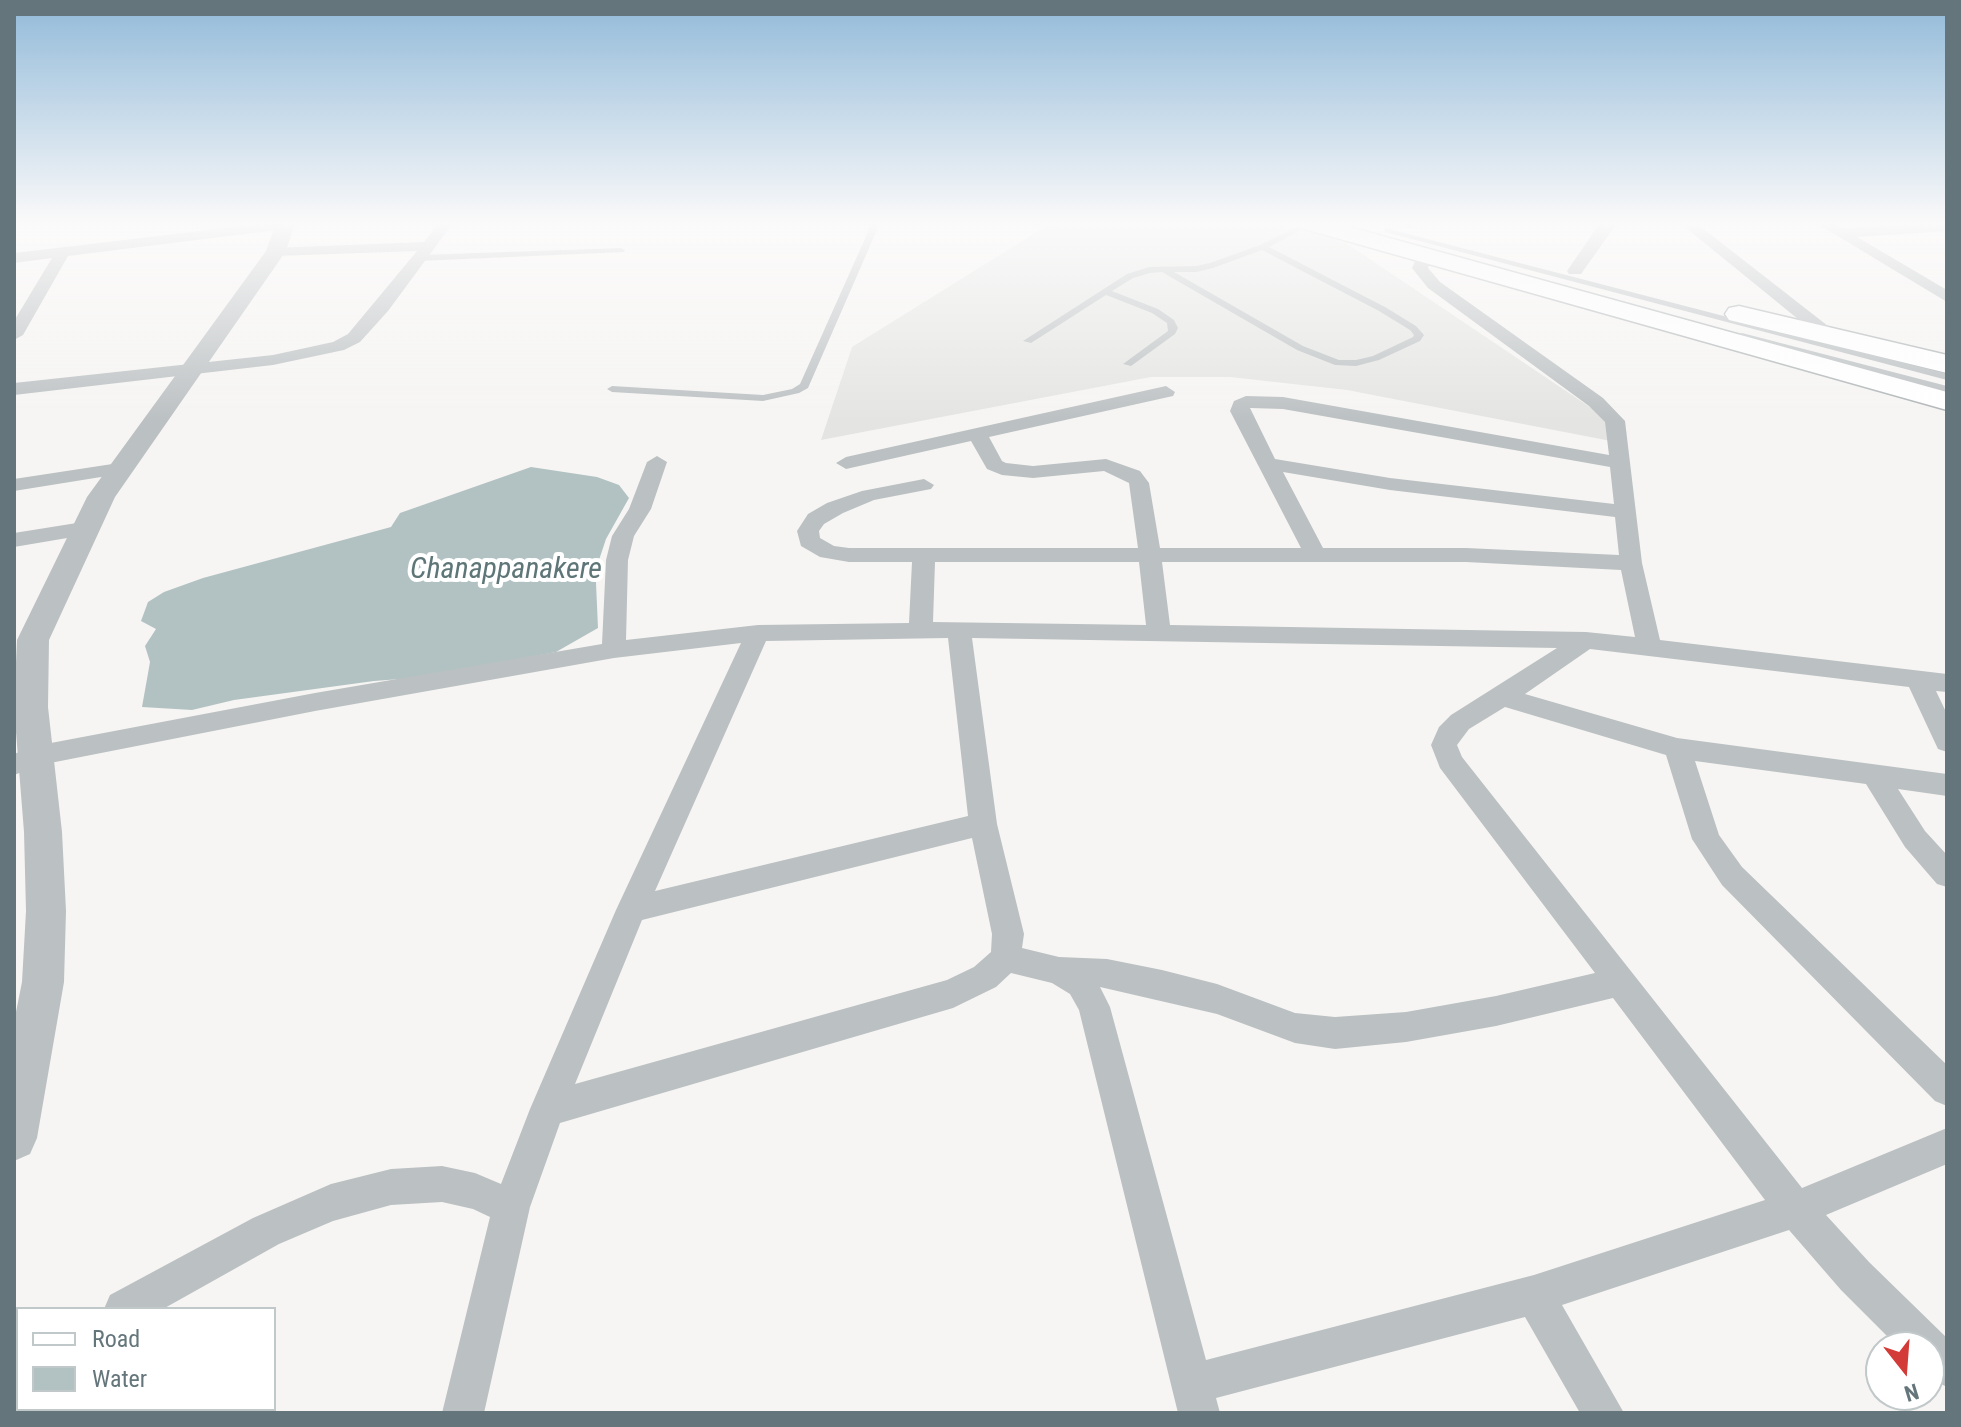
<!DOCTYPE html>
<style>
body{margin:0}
#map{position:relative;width:1961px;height:1427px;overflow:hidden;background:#f6f5f3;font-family:"Roboto Condensed",sans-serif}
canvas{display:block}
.frame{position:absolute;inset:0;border:16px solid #64767b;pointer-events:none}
.legend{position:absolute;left:16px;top:1307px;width:260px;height:104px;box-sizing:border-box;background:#fff;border:2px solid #c1c8ca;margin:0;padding:10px 14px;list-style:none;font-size:24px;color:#64767b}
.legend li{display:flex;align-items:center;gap:16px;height:40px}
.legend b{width:40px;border:2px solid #c1c8ca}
.north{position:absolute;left:1865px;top:1331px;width:80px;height:80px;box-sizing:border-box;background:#fff;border:2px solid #c1c8ca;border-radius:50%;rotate:163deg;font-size:22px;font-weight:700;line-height:32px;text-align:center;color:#64767b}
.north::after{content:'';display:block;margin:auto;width:28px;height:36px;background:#d23b37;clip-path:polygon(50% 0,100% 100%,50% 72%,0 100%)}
</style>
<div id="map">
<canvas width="1961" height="1427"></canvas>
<div class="frame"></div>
<ul class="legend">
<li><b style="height:10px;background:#fff"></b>Road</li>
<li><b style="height:22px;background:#b2c2c2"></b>Water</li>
</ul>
<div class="north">N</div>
</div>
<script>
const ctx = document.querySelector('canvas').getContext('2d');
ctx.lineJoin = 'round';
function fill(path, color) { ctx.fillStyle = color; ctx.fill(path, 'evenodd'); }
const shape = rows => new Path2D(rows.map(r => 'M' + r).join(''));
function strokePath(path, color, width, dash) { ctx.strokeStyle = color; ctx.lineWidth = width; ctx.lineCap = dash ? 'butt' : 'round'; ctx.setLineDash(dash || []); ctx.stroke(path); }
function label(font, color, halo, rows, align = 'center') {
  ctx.font = font + ' "Roboto Condensed",sans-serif'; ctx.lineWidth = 8; ctx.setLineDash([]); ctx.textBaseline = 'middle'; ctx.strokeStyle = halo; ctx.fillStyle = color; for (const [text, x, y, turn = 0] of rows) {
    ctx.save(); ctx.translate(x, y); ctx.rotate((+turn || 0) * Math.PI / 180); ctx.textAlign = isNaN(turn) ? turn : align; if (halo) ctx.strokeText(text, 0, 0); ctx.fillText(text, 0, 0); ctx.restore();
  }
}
fill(shape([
 [1051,223,1279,223,1346,243,1627,432,1616,442,1347,390,1230,377,1151,377,821,440,852,347]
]), '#e4e5e3');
fill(shape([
 [531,467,597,477,619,485,629,498,606,539,599,560,596,583,598,628,556,652,427,677,374,681,234,700,192,710,142,707,150,662,145,646,156,629,141,621,148,602,164,592,203,578,391,527,400,513]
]), '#b2c2c2');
const primary = shape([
 [1297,223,1335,223,1947,392,1947,410,1301,228,1297,223],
 [1739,306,1947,355,1947,373,1729,320,1725,314,1729,308,1739,306]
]);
strokePath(primary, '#afb5b7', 3);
fill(shape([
 [872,223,880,223,808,388,799,393,763,401,612,392,607,389,612,386,763,395,792,389,800,384,872,223],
 [1305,223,1314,223,1269,247,1385,307,1416,326,1424,335,1420,341,1379,360,1356,366,1335,365,1297,350,1162,272,1150,273,1133,278,1112,291,1158,309,1174,320,1178,328,1175,334,1131,366,1123,364,1168,331,1167,323,1152,313,1106,295,1031,343,1023,341,1127,274,1149,267,1196,266,1210,263,1260,245,1305,223],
 [1262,250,1379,311,1410,330,1414,335,1413,337,1373,356,1356,360,1339,360,1303,346,1174,272,1196,272,1213,268,1262,250],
 [1331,223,1342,223,1398,240,1391,242,1331,223],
 [1385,228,1947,374,1947,380,1385,232,1385,228],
 [621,248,625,250,624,252,419,261,415,258,419,255,621,248],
 [1742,333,1947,386,1947,392,1739,338,1737,336,1742,333]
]), '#bbc0c2');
fill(shape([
 [268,223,292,225,285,229,68,256,23,335,14,340,14,321,52,258,14,263,14,253,268,223],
 [439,223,453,223,388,311,360,342,344,350,273,365,14,395,14,383,273,355,333,342,348,334,417,251,276,256,268,251,271,248,424,242,439,223],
 [1405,223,1420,223,1411,228,1406,227,1405,223],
 [1600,223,1614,223,1615,226,1581,274,1569,274,1567,271,1600,223],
 [1680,223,1696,223,1837,333,1840,337,1837,341,1825,341,1680,223],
 [1816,223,1833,223,1843,228,1947,223,1947,231,1857,237,1947,290,1947,302,1816,223],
 [1425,251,1433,256,1428,268,1440,282,1603,398,1625,421,1642,563,1660,640,1947,674,1947,692,1936,691,1947,714,1947,752,1938,749,1909,687,1590,649,1525,694,1677,738,1947,774,1947,796,1898,789,1925,831,1947,855,1947,887,1937,884,1905,847,1866,784,1695,761,1719,835,1742,867,1947,1065,1947,1106,1935,1101,1722,885,1692,839,1666,755,1505,707,1469,729,1457,745,1462,757,1802,1188,1947,1128,1947,1164,1826,1215,1869,1262,1947,1338,1947,1387,1929,1378,1929,1347,1898,1347,1841,1290,1789,1230,1562,1305,1624,1413,1580,1413,1525,1317,1216,1398,1220,1413,1178,1413,1079,1010,1070,994,1052,983,1011,973,996,987,953,1008,560,1123,530,1207,484,1413,442,1413,490,1217,473,1209,442,1202,391,1205,333,1221,279,1244,163,1309,104,1309,110,1295,253,1218,331,1184,391,1169,442,1166,475,1173,501,1184,530,1109,616,910,741,643,614,658,315,711,40,765,14,775,14,754,35,746,315,693,602,644,606,560,612,536,629,509,647,462,657,456,667,462,651,509,634,536,628,560,626,640,758,625,909,623,912,562,849,562,820,557,801,546,797,531,808,514,827,503,862,491,924,479,934,485,931,489,874,500,843,513,824,524,819,531,820,538,834,546,849,548,1138,548,1129,483,1104,471,1033,478,1002,475,987,469,971,441,846,469,836,463,846,457,1166,386,1175,392,1173,396,989,437,1002,461,1006,463,1033,466,1106,459,1140,471,1149,483,1160,548,1301,548,1230,411,1234,401,1246,396,1283,397,1609,455,1605,422,1589,406,1428,288,1412,268,1419,253,1425,251],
 [1250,408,1283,409,1610,467,1614,504,1390,478,1275,459,1250,408],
 [1283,472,1390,490,1615,517,1619,555,1466,548,1323,548,1283,472],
 [935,562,1139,562,1146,625,933,622,935,562],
 [1162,562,1466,562,1621,570,1635,637,1586,632,1170,625,1162,562],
 [948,638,968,816,655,891,766,641,948,638],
 [972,638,1557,648,1451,715,1439,727,1431,745,1440,768,1595,973,1496,996,1406,1012,1335,1017,1295,1013,1217,984,1162,970,1107,959,1059,957,1022,948,1024,934,997,824,972,638],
 [972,838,992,934,991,952,974,967,947,980,575,1084,642,920,972,838],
 [1100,987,1217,1014,1295,1043,1335,1049,1406,1042,1496,1026,1613,998,1765,1200,1534,1275,1206,1360,1110,1007,1100,987],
 [119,463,126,465,129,469,126,473,14,491,14,479,119,463],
 [83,522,91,524,94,529,91,534,14,547,14,533,83,522],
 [18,1347,18,1389,14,1390,14,1348,18,1347]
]), '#bbc0c2');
fill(shape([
 [276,223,295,223,286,251,115,497,49,640,48,707,62,832,66,911,64,982,37,1138,30,1154,14,1161,14,1022,22,982,26,911,24,832,14,707,17,640,87,497,266,251,276,223]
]), '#bbc0c2');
fill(primary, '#fff');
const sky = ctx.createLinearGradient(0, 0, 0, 422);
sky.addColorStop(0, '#92bad9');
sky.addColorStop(0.53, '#fbfafa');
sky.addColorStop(1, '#fbfafa00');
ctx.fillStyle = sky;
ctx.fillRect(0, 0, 1961, 422);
label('italic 30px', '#5e7677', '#fff', [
 ["Chanappanakere",506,570]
]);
</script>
